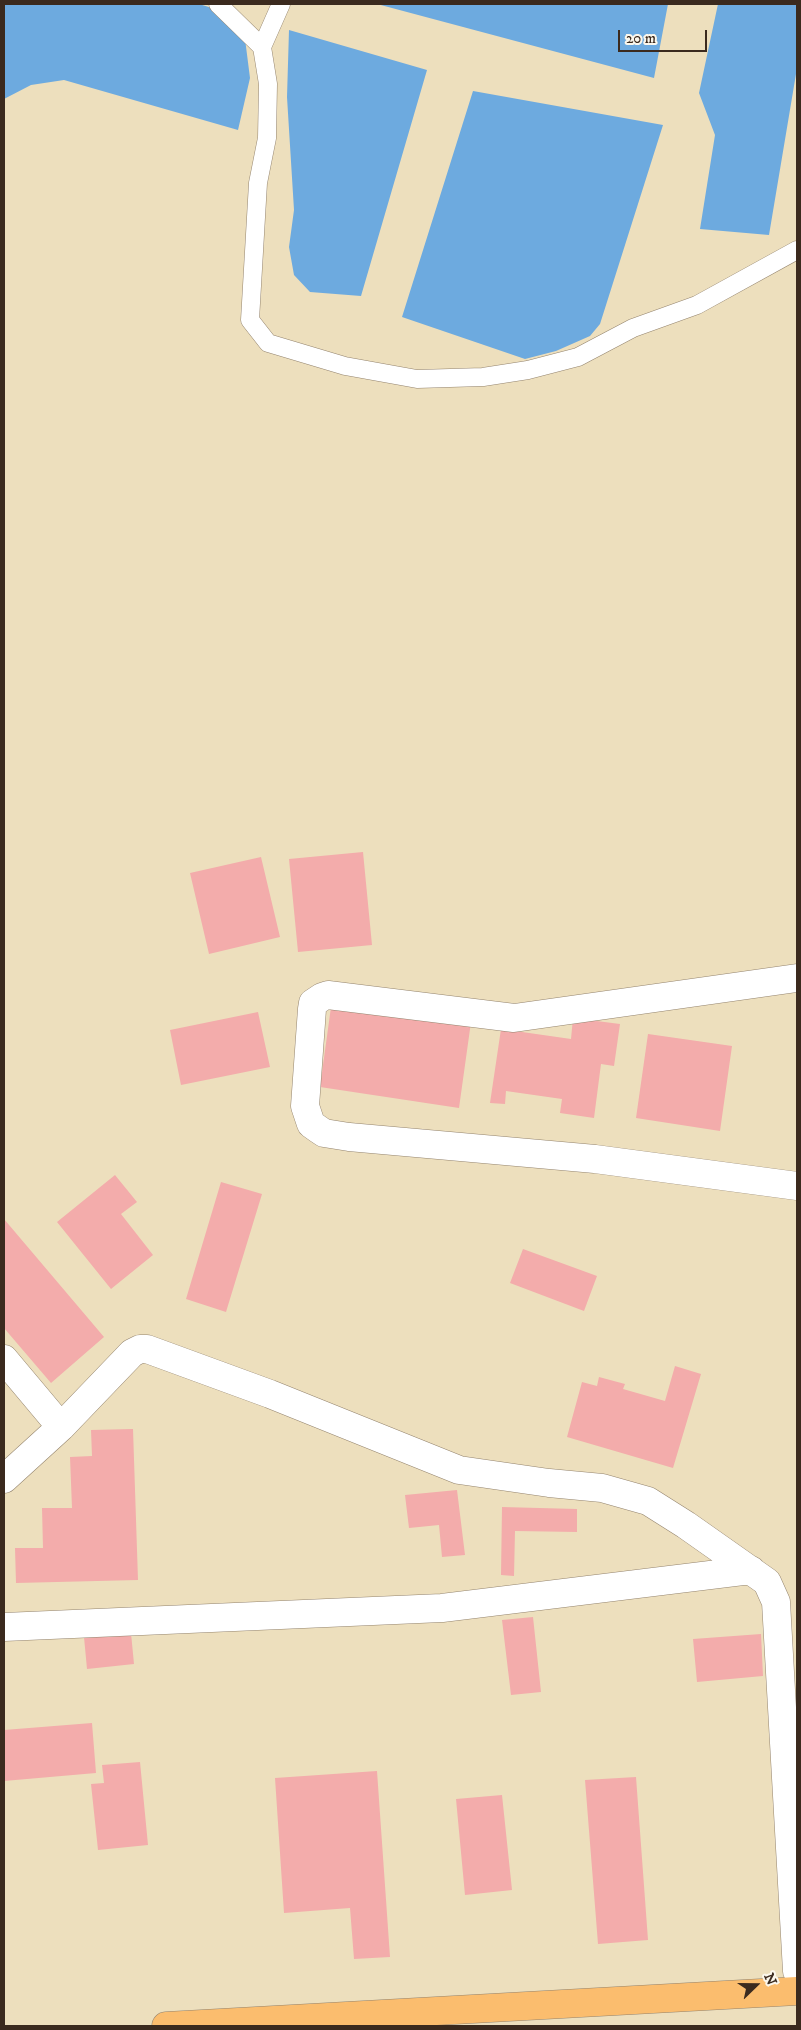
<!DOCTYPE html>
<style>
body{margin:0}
#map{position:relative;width:801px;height:2030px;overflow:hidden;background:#eddfbd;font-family:"IM FELL DW Pica",serif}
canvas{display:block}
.frame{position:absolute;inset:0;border:5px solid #3b2a1e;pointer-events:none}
.north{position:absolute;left:731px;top:1960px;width:50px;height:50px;-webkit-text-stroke:4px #fbf7ec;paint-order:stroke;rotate:68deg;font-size:14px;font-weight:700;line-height:20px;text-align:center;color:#3b2a1e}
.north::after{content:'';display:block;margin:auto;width:18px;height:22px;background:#3b2a1e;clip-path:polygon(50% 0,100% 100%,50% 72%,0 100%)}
.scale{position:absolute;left:618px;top:30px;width:89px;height:22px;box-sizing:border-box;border:2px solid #3b2a1e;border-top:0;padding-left:6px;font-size:15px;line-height:18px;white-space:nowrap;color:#3b2a1e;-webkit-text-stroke:4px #fbf7ec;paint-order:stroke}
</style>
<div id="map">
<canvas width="801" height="2030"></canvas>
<div class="frame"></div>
<div class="north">N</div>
<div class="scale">20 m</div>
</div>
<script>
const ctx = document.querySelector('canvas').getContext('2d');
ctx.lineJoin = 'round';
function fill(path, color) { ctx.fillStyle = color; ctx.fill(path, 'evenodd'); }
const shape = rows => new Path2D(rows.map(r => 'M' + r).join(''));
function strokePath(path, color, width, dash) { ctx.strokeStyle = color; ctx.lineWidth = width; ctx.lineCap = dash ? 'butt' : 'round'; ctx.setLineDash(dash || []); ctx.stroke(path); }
fill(shape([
 [4,4,199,4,235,15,244,31,250,78,238,130,64,80,31,85,4,99],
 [377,4,668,4,654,78],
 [718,4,797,4,797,68,769,235,700,229,715,135,699,93],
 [289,30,427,70,361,296,310,292,294,275,289,247,294,210,287,97],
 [473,91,663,125,600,324,590,336,556,351,525,359,402,317]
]), '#6daadf');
fill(shape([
 [363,852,372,945,298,952,289,859],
 [261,857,280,937,209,954,190,873],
 [331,1007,426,1021,426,1016,471,1022,459,1108,320,1087],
 [258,1012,270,1067,181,1085,170,1030],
 [573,1018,620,1024,614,1066,601,1064,594,1118,560,1113,562,1099,506,1091,505,1104,490,1103,501,1029,571,1039],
 [648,1034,732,1046,720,1131,636,1118],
 [115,1175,137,1202,121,1214,153,1255,111,1289,57,1222],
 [221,1182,262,1194,226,1312,186,1299],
 [4,1219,104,1337,51,1383,4,1328],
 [523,1249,597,1276,584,1311,510,1283],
 [675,1366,701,1374,673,1468,567,1437,582,1382,597,1386,599,1377,625,1384,623,1389,665,1401],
 [133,1429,138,1580,16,1583,15,1548,43,1548,42,1508,72,1508,70,1457,92,1456,91,1430],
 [457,1490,465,1555,442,1557,439,1525,409,1528,405,1495],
 [502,1507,577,1509,577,1532,515,1531,514,1576,501,1575],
 [533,1617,541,1692,511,1695,502,1620],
 [131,1633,134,1664,87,1669,84,1637],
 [761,1634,763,1676,697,1682,693,1639],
 [92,1723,96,1773,4,1781,4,1730],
 [140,1762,148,1845,98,1850,91,1784,104,1783,102,1765],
 [377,1771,390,1957,354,1959,350,1908,284,1913,275,1778],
 [636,1777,648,1940,598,1944,585,1780],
 [502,1795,512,1890,465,1895,456,1799]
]), '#f3acab');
const service = shape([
 [218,4,262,47],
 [281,4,262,47,268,84,267,138,258,183,250,320,268,343,345,366,417,379,483,377,528,370,578,357,633,328,697,305,797,250]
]);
const minor = shape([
 [797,978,514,1018,328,995,322,997,313,1003,312,1009,305,1106,311,1124,318,1129,324,1133,349,1137,595,1159,797,1186],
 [4,1359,61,1427],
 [4,1479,61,1427,132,1353,140,1349,147,1349,270,1394,459,1470,549,1483,602,1488,648,1501,686,1525,767,1582,776,1602,797,1971],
 [4,1627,442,1608,751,1570]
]);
const primary = shape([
 [166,2026,797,1991]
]);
strokePath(service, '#94846e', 19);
strokePath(minor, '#94846e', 29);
strokePath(primary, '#94846e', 29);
strokePath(service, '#fff', 18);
strokePath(minor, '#fff', 28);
strokePath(primary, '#fbbd6e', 28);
</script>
